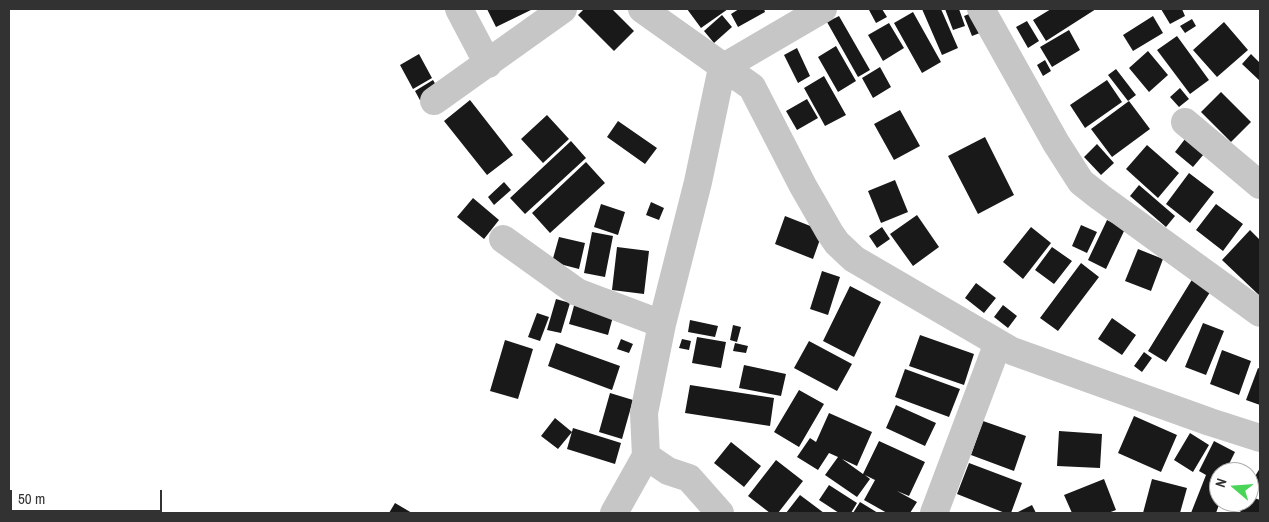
<!DOCTYPE html>
<style>
body{margin:0}
#map{position:relative;width:1269px;height:522px;overflow:hidden;background:#fff;font-family:"Archivo Narrow",sans-serif}
canvas{display:block}
.frame{position:absolute;inset:0;border:10px solid #323232;pointer-events:none}
.north{position:absolute;left:1209px;top:462px;width:50px;height:50px;box-sizing:border-box;background:#fff;border:1px solid #adadad;border-radius:50%;rotate:288deg;font-size:14px;font-weight:700;line-height:20px;text-align:center;color:#323232}
.north::after{content:'';display:block;margin:auto;width:18px;height:22px;background:#4ad458;clip-path:polygon(50% 0,100% 100%,50% 72%,0 100%)}
.scale{position:absolute;left:10px;top:490px;width:152px;height:22px;box-sizing:border-box;border:2px solid #323232;border-top:0;padding-left:6px;font-size:15px;line-height:18px;white-space:nowrap;color:#323232;-webkit-text-stroke:4px #fff;paint-order:stroke}
</style>
<div id="map">
<canvas width="1269" height="522"></canvas>
<div class="frame"></div>
<div class="north">N</div>
<div class="scale">50 m</div>
</div>
<script>
const ctx = document.querySelector('canvas').getContext('2d');
ctx.lineJoin = 'round';
function fill(path, color) { ctx.fillStyle = color; ctx.fill(path, 'evenodd'); }
const shape = rows => new Path2D(rows.map(r => 'M' + r).join(''));
function strokePath(path, color, width, dash) { ctx.strokeStyle = color; ctx.lineWidth = width; ctx.lineCap = dash ? 'butt' : 'round'; ctx.setLineDash(dash || []); ctx.stroke(path); }
fill(shape([
 [487,9,533,9,496,27],
 [584,9,612,9,634,31,614,51,578,15],
 [687,9,728,9,701,28],
 [739,9,764,9,765,12,738,27,731,14],
 [870,9,882,9,887,17,876,23,869,10],
 [922,9,941,9,958,48,942,55],
 [945,9,959,9,965,26,953,30],
 [1051,9,1096,9,1046,41,1033,20],
 [1161,9,1182,9,1185,16,1170,24],
 [977,11,985,31,972,36,964,16],
 [913,12,941,62,922,73,894,23],
 [722,15,732,27,714,43,704,31],
 [839,16,870,70,858,77,827,22],
 [1153,16,1163,33,1133,51,1123,35],
 [1192,19,1196,26,1185,33,1180,26],
 [1027,21,1039,41,1028,48,1016,27],
 [1224,22,1248,50,1217,77,1193,50],
 [889,23,904,48,883,61,868,35],
 [1069,30,1080,50,1052,67,1040,47],
 [1177,36,1209,80,1190,94,1157,50],
 [836,46,856,81,838,92,818,57],
 [797,48,810,76,798,83,784,55],
 [1148,51,1168,75,1149,92,1129,68],
 [419,54,432,78,413,89,400,65],
 [1251,54,1260,63,1260,81,1242,64],
 [1045,60,1051,71,1043,76,1037,65],
 [880,67,891,87,873,98,862,78],
 [1116,69,1136,95,1128,101,1108,75],
 [824,76,846,115,825,126,804,88],
 [433,80,440,92,422,104,415,91],
 [1107,80,1122,102,1085,128,1070,105],
 [1180,88,1189,99,1179,107,1170,97],
 [1221,92,1251,122,1231,142,1201,112],
 [807,99,818,118,797,130,786,111],
 [470,100,513,155,487,175,444,121],
 [1129,101,1150,129,1112,157,1091,129],
 [900,110,920,146,894,160,874,124],
 [547,115,569,139,543,163,521,139],
 [618,121,657,148,645,164,607,137],
 [985,137,1014,195,978,214,948,156],
 [1185,139,1204,154,1193,167,1175,152],
 [571,141,586,158,525,214,510,198],
 [1097,144,1114,163,1101,175,1084,157],
 [1147,145,1179,173,1158,198,1126,169],
 [586,162,605,183,550,233,532,213],
 [1189,173,1214,192,1190,223,1166,204],
 [895,180,908,212,881,223,868,191],
 [504,182,511,190,494,205,488,197],
 [1139,185,1175,216,1166,227,1130,196],
 [473,198,499,220,484,239,457,217],
 [651,202,664,208,659,220,646,215],
 [601,204,625,212,618,235,594,227],
 [1216,204,1243,224,1223,251,1196,230],
 [917,215,939,247,913,266,890,234],
 [785,216,823,231,813,259,775,244],
 [1107,220,1125,229,1106,269,1088,260],
 [1081,225,1097,232,1087,253,1072,246],
 [882,227,890,239,877,248,869,236],
 [1031,227,1051,243,1023,279,1003,262],
 [1250,230,1260,240,1260,296,1222,260],
 [592,232,613,236,605,277,584,273],
 [559,237,585,243,579,269,552,262],
 [617,247,649,251,644,294,612,290],
 [1052,247,1072,261,1054,284,1035,270],
 [1138,249,1163,259,1151,291,1125,281],
 [1081,263,1099,277,1058,331,1040,318],
 [822,271,840,277,828,315,810,309],
 [1193,278,1212,289,1166,362,1148,351],
 [976,283,996,298,984,313,965,298],
 [850,286,881,302,854,357,823,341],
 [556,299,570,303,561,333,547,330],
 [575,302,614,313,608,335,569,324],
 [1003,305,1017,316,1008,328,994,317],
 [537,313,549,317,540,341,528,337],
 [1112,318,1136,335,1122,355,1098,339],
 [690,320,718,326,715,337,688,332],
 [1203,323,1224,331,1206,375,1185,367],
 [733,325,741,327,737,342,730,340],
 [920,335,974,354,964,385,909,366],
 [697,337,726,342,721,368,692,363],
 [621,339,633,344,629,353,617,349],
 [682,339,691,341,689,350,679,348],
 [505,340,533,349,518,399,490,391],
 [809,341,852,364,837,391,794,368],
 [556,343,620,366,612,390,548,366],
 [735,343,748,346,746,353,733,351],
 [1222,350,1251,361,1239,395,1210,384],
 [1144,352,1152,358,1142,372,1134,366],
 [744,365,786,374,781,396,739,388],
 [1258,368,1260,369,1260,405,1246,400],
 [905,369,960,389,949,417,895,397],
 [690,385,774,398,770,426,685,413],
 [799,390,824,404,799,447,774,432],
 [610,393,633,400,622,439,599,432],
 [896,405,936,423,925,446,886,428],
 [829,413,872,432,857,466,842,459,863,474,879,441,925,462,909,496,897,491,917,502,910,513,887,513,864,500,875,480,865,475,870,479,857,497,825,475,838,457,829,453,818,470,797,457,810,438,816,442],
 [1134,416,1177,435,1161,472,1118,453],
 [555,418,572,432,558,449,541,436],
 [983,421,1026,436,1014,471,971,455],
 [573,428,621,443,615,464,567,449],
 [1059,431,1102,434,1100,468,1057,466],
 [1190,433,1209,445,1193,472,1174,460],
 [1214,441,1235,452,1225,472,1219,472,1219,502,1220,502,1216,513,1191,513,1206,475,1199,471],
 [731,442,761,466,744,487,714,463],
 [776,460,803,481,778,513,770,513,748,496],
 [969,463,1022,483,1011,513,1005,513,957,494],
 [1260,468,1260,488,1251,483],
 [1104,479,1116,510,1108,513,1072,513,1064,495],
 [1152,479,1187,488,1180,513,1143,513],
 [829,485,857,503,851,513,839,513,819,500],
 [800,495,824,513,786,513],
 [1249,496,1260,500,1260,513,1240,513,1243,502,1249,502],
 [860,502,878,513,853,513],
 [395,503,412,513,389,513],
 [1032,505,1036,513,1016,513]
]), '#191919');
strokePath(shape([
 [459,9,488,64],
 [642,9,752,87,803,186,830,233,837,243,854,259,1012,351,1210,422,1260,438],
 [981,9,1056,143,1081,182,1100,197,1260,313],
 [434,101,563,9],
 [1185,122,1260,185],
 [503,239,577,292,662,324],
 [646,456,668,471,689,478,720,513],
 [614,513,646,456,644,413,662,324,698,182,722,68,823,9],
 [934,513,998,343]
]), '#c6c6c6', 28);
</script>
